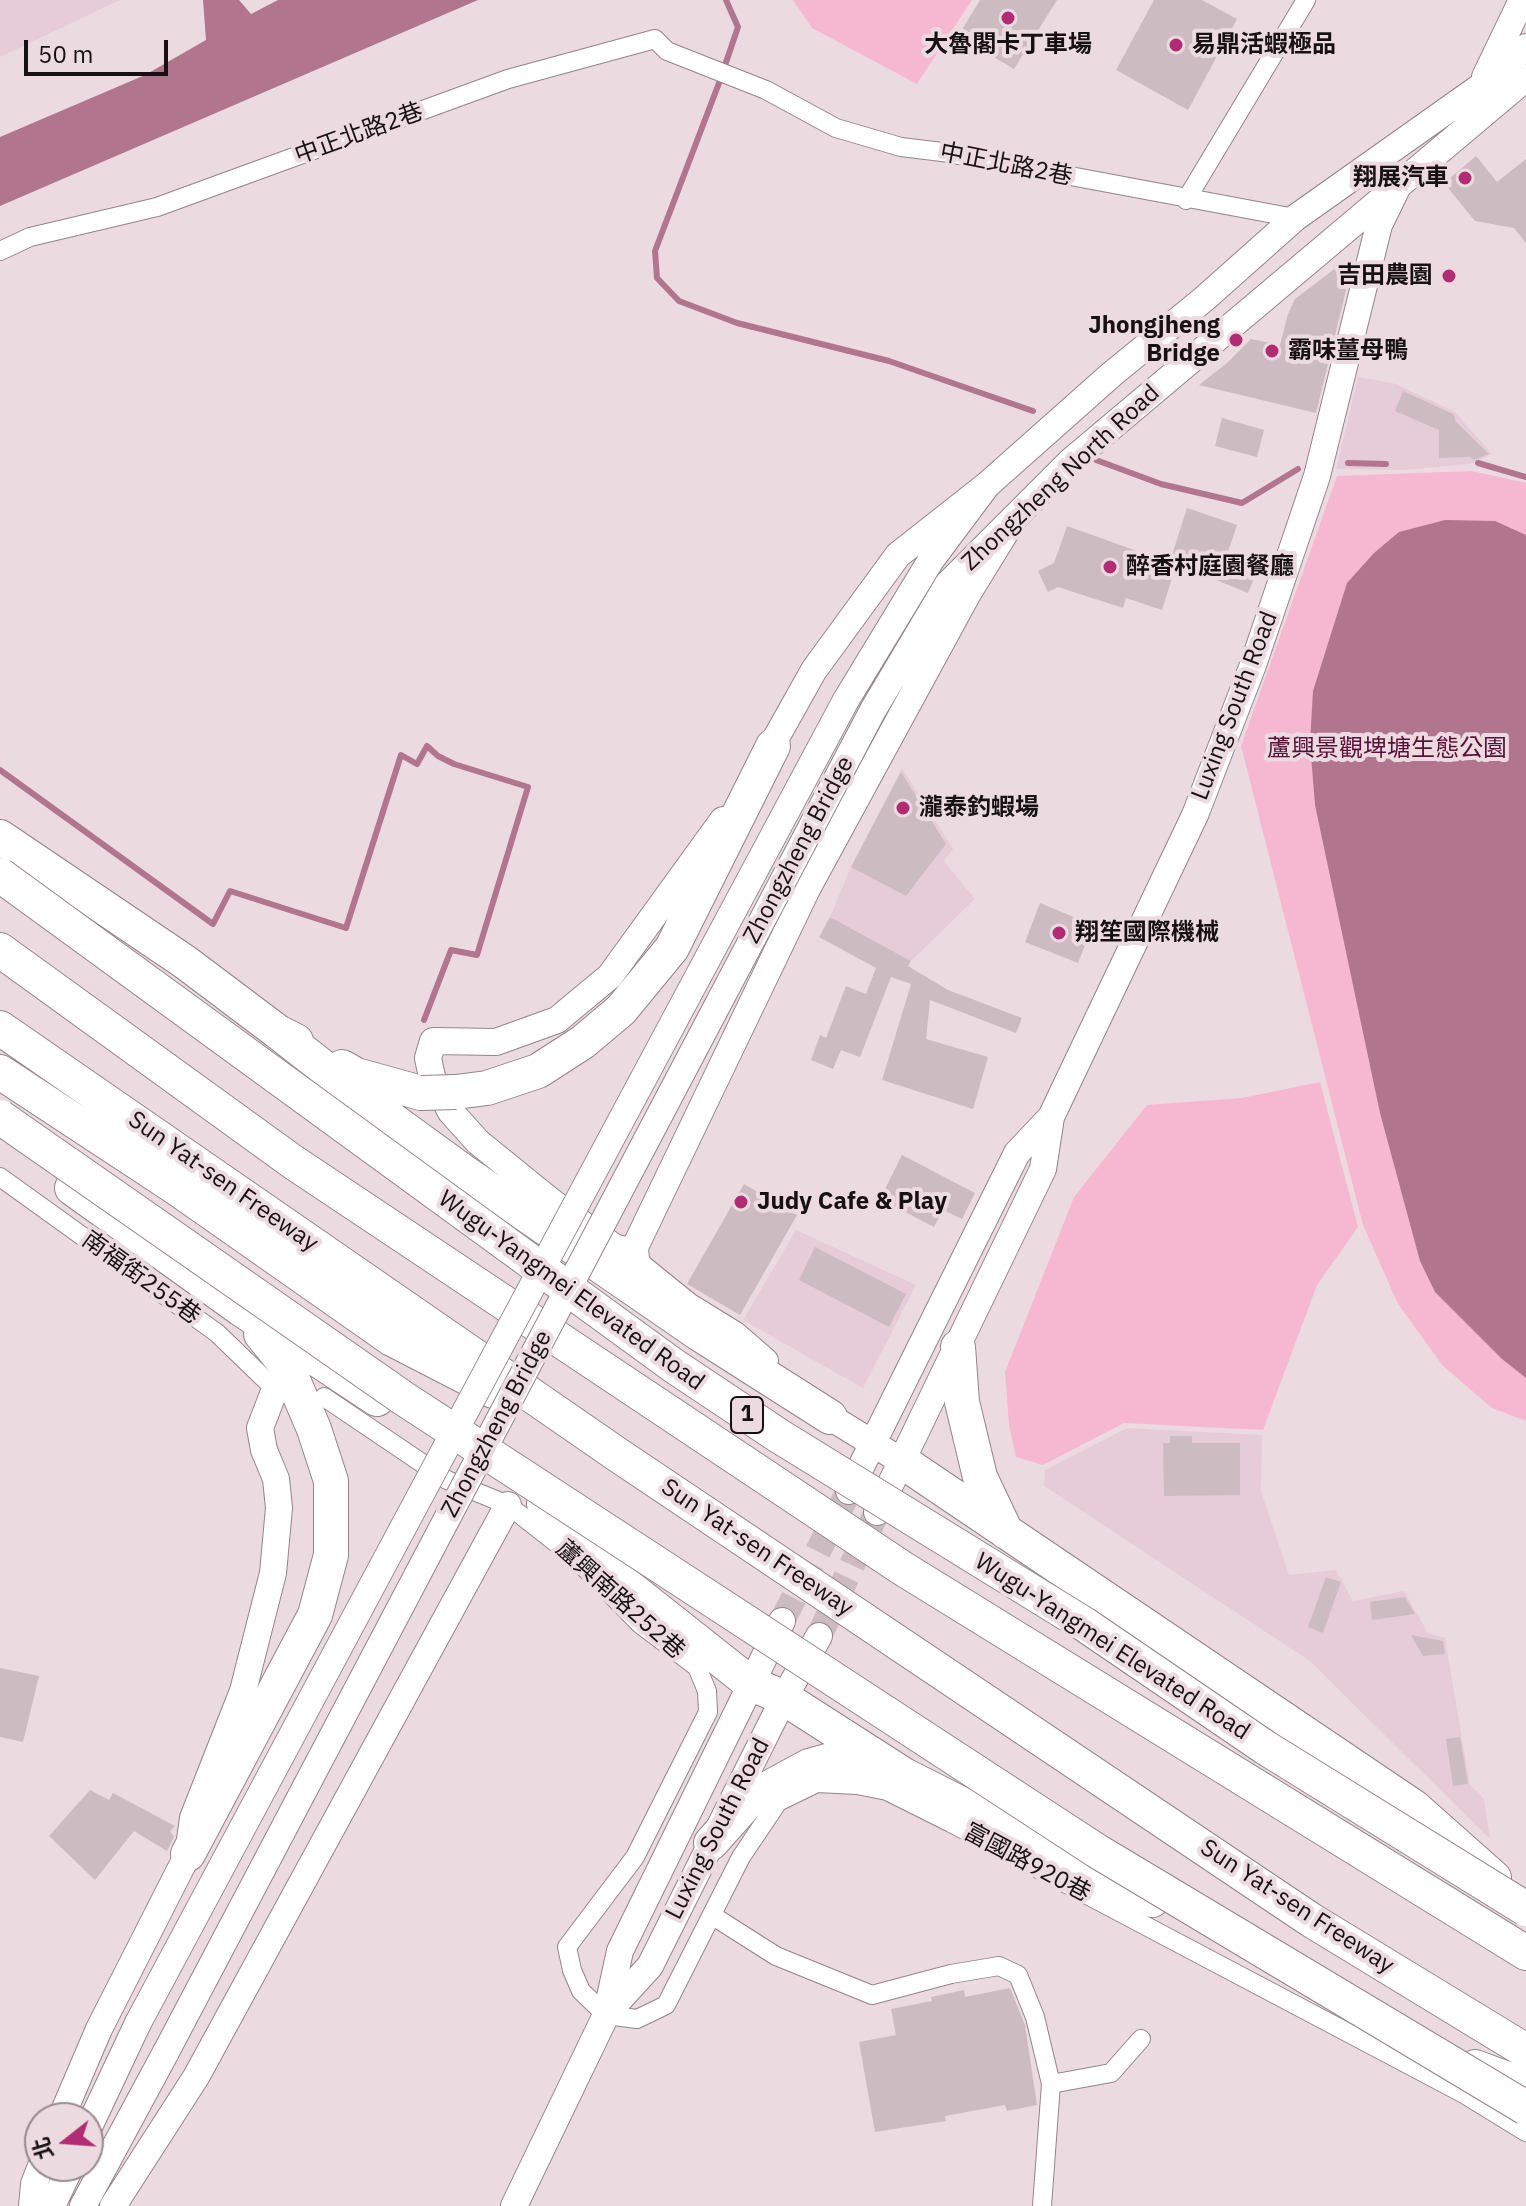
<!DOCTYPE html>
<meta charset="utf-8">
<style>
body{margin:0}
#map{position:relative;width:1526px;height:2206px;overflow:hidden;background:#ecdae1;font-family:"IBM Plex Sans","Noto Sans TC",sans-serif}
canvas{display:block}
.north{position:absolute;left:24px;top:2102px;width:80px;height:80px;box-sizing:border-box;background:#ecdae1;border:2px solid #978a8f;border-radius:50%;rotate:253deg;font-size:22px;font-weight:700;line-height:32px;text-align:center;color:#171113}
.north::after{content:'';display:block;margin:auto;width:28px;height:36px;background:#b12c73;clip-path:polygon(50% 0,100% 100%,50% 72%,0 100%)}
.scale{position:absolute;left:24px;top:40px;width:144px;height:36px;box-sizing:border-box;border:4px solid #171113;border-top:0;padding-left:10px;font-size:24px;line-height:28px;white-space:nowrap;color:#171113;-webkit-text-stroke:6px #ecdae1;paint-order:stroke}
</style>
<div id="map">
<canvas width="1526" height="2206"></canvas>
<div class="north">北</div>
<div class="scale">50 m</div>
</div>
<script>
const ctx = document.querySelector('canvas').getContext('2d');
ctx.lineJoin = 'round';
function fill(path, color) { ctx.fillStyle = color; ctx.fill(path, 'evenodd'); }
const shape = rows => new Path2D(rows.map(r => 'M' + r).join(''));
function strokePath(path, color, width, dash) { ctx.strokeStyle = color; ctx.lineWidth = width; ctx.lineCap = dash ? 'butt' : 'round'; ctx.setLineDash(dash || []); ctx.stroke(path); }
function label(font, color, halo, rows, align = 'center') {
  ctx.font = font + ' "IBM Plex Sans","Noto Sans TC",sans-serif'; ctx.lineWidth = 8; ctx.setLineDash([]); ctx.textBaseline = 'middle'; ctx.strokeStyle = halo; ctx.fillStyle = color; for (const [text, x, y, turn = 0] of rows) {
    ctx.save(); ctx.translate(x, y); ctx.rotate((+turn || 0) * Math.PI / 180); ctx.textAlign = isNaN(turn) ? turn : align; if (halo) ctx.strokeText(text, 0, 0); ctx.fillText(text, 0, 0); ctx.restore();
  }
}
fill(shape([
 [0,0,120,0,0,57],
 [1358,377,1396,384,1455,412,1492,454,1470,464,1403,470,1336,469],
 [902,768,953,849,944,861,975,899,911,961,830,917,851,867],
 [796,1230,916,1285,863,1388,743,1320],
 [1127,1428,1262,1435,1261,1491,1289,1575,1336,1570,1353,1601,1404,1591,1428,1633,1445,1638,1470,1785,1484,1799,1490,1839,1310,1661,1044,1486,1045,1470]
]), '#e6ccd6');
fill(shape([
 [793,0,972,0,917,84,812,28],
 [1472,471,1526,483,1526,1421,1492,1408,1443,1366,1398,1304,1363,1225,1241,746,1337,476],
 [1320,1082,1358,1227,1317,1285,1263,1430,1124,1423,1043,1465,1016,1457,1009,1425,1005,1372,1074,1197,1147,1105,1242,1098]
]), '#f6b8d1');
fill(shape([
 [203,0,239,0,251,14,278,0,478,0,0,206,0,137,145,75,206,40],
 [1445,520,1495,521,1526,535,1526,1378,1502,1359,1435,1292,1420,1261,1380,1113,1315,805,1310,743,1313,691,1347,583,1374,553,1399,532]
]), '#b1758e');
strokePath(shape([
 [726,0,738,27,719,83,655,251,657,278,679,301,737,323,889,361,1033,411],
 [1096,460,1161,484,1242,503,1298,469],
 [1348,463,1386,464],
 [1478,463,1526,477],
 [0,770,213,924,230,891,346,928,401,755,417,764,427,746,438,756,454,764,528,787,477,955,451,950,424,1020]
]), '#b1758e', 6);
fill(shape([
 [980,0,1057,0,1014,69,958,36],
 [1154,0,1202,0,1237,19,1188,110,1116,70],
 [1476,156,1497,182,1526,159,1526,243,1514,228,1475,221,1444,183],
 [1341,264,1352,266,1316,413,1199,385,1227,363,1251,339,1280,345,1288,314,1295,299],
 [1403,391,1453,414,1456,422,1489,454,1474,460,1470,457,1439,458,1439,430,1395,411],
 [1222,418,1264,430,1257,457,1215,446],
 [1187,508,1237,525,1223,567,1254,578,1248,593,1170,561],
 [1067,526,1176,565,1162,610,1126,598,1123,608,1058,587,1048,592,1038,571,1054,563],
 [901,772,946,844,906,896,851,867],
 [1040,903,1093,925,1078,963,1025,942],
 [830,917,911,961,908,966,948,990,1022,1018,1016,1033,930,1000,926,1039,988,1057,973,1109,882,1080,911,984,891,977,860,1057,841,1050,833,1069,811,1060,820,1035,826,1038,846,986,866,994,876,968,819,937],
 [902,1155,975,1193,962,1219,943,1210,934,1227,880,1199],
 [744,1184,797,1215,740,1315,687,1284],
 [815,1247,906,1294,889,1327,799,1280],
 [1170,1436,1192,1436,1192,1443,1240,1443,1240,1495,1164,1496,1163,1443,1170,1443],
 [1326,1577,1341,1582,1323,1633,1308,1627],
 [1405,1597,1415,1614,1372,1620,1370,1602],
 [1411,1635,1443,1641,1445,1654,1423,1656],
 [0,1668,39,1676,23,1742,0,1737],
 [1460,1737,1468,1784,1453,1786,1446,1739],
 [90,1790,109,1800,113,1793,175,1826,170,1831,174,1837,167,1851,134,1831,95,1880,49,1836],
 [1010,1988,1025,2025,1037,2105,1007,2111,1005,2105,945,2116,946,2121,875,2132,859,2042,896,2035,891,2009,932,2001,931,1997,964,1990,965,1997]
]), '#cdbbc2');
strokePath(shape([
 [782,1621,849,1491],
 [819,1636,877,1512]
]), '#ccbcc2', 26, [26, 13]);
const street = shape([
 [1186,200,1306,0],
 [0,251,30,237,157,207,508,79,655,39,667,51,766,90,836,128,901,147,942,152,1295,218],
 [0,1177,217,1333,275,1389],
 [324,1397,447,1480,508,1505,574,1557,640,1624,697,1667,707,1691,708,1712,635,1857,567,1947,572,1970,581,1991,606,2015,637,2019,666,2005,741,1857,778,1802,817,1783,857,1785,887,1791,951,1823,1464,2094,1526,2132],
 [713,1916,776,1956,872,1995,951,1974,999,1966,1018,1975,1035,2017,1051,2084,1042,2206],
 [1051,2084,1111,2073,1141,2039]
]);
const secondary = shape([
 [1485,77,1522,0],
 [846,700,931,560,987,485,1112,374,1204,299,1295,218,1480,87,1526,47],
 [873,710,948,584,1071,461,1526,78],
 [763,761,814,670,898,555,987,485],
 [635,1247,625,1250,614,1247,552,1202,478,1142,451,1112,432,1077,428,1058,433,1041,496,1042,557,1020,610,976,723,820],
 [765,1361,735,1335,688,1306,641,1268,636,1261,635,1247,807,889,967,595,1015,517],
 [816,1405,830,1417,903,1462],
 [849,1491,1017,1153,1051,1117],
 [877,1512,1043,1169,1051,1117,1195,815,1253,665,1317,476,1379,225,1398,186],
 [608,2012,650,1966,784,1698,819,1636],
 [61,2118,99,2029,188,1854,193,1818,243,1691,273,1573,279,1508,276,1479,264,1450,260,1428,275,1389],
 [88,2129,138,2023],
 [32,2206,34,2184,41,2166],
 [52,2206,71,2166],
 [83,2206,166,2052],
 [113,2206,196,2077,508,1505],
 [514,2206,606,2015,620,1951,782,1621]
]);
const highway = shape([
 [0,837,185,962,278,1032,296,1041],
 [0,950,293,1162,902,1568,1526,1953],
 [0,1028,618,1455,1311,1920,1526,2051],
 [278,1032,365,1100,464,1172,698,1333,830,1417],
 [342,1067,356,1075,421,1093],
 [0,1072,178,1189,392,1339,493,1391],
 [456,1092,487,1088,538,1071,583,1042,621,1010,672,948,773,746],
 [72,1188,241,1309,377,1399],
 [958,1347,962,1402,980,1477,1006,1532],
 [903,1462,1414,1807,1494,1878],
 [544,1504,558,1513,591,1545,620,1580,750,1683,784,1698,904,1775,1152,1900],
 [711,1843,752,1797,809,1766,837,1758,880,1769],
 [188,1854,315,1615,331,1555,331,1481,314,1429,287,1366,261,1334],
 [1475,2067,1526,2086]
]);
strokePath(street, '#94848a', 20);
strokePath(secondary, '#94848a', 28);
strokePath(highway, '#94848a', 36);
strokePath(street, '#fff', 18);
strokePath(secondary, '#fff', 26);
strokePath(highway, '#fff', 34);
const secondaryBridge = shape([
 [138,2023,846,700],
 [166,2052,873,710]
]);
const highwayBridge = shape([
 [0,875,674,1366,779,1436,1084,1624,1266,1748,1526,1909],
 [421,1093,456,1092],
 [0,1117,403,1398,1097,1851,1526,2108]
]);
strokePath(secondaryBridge, '#94848a', 28, []);
strokePath(highwayBridge, '#94848a', 36, []);
strokePath(secondaryBridge, '#fff', 26);
strokePath(highwayBridge, '#fff', 34);
for (const [x, y, r, color] of [
 [1008,18,8,"#b12c73"],
 [1176,45,8,"#b12c73"],
 [1465,178,8,"#b12c73"],
 [1449,276,8,"#b12c73"],
 [1236,340,8,"#b12c73"],
 [1272,351,8,"#b12c73"],
 [1110,567,8,"#b12c73"],
 [903,808,8,"#b12c73"],
 [1059,933,8,"#b12c73"],
 [741,1202,8,"#b12c73"]
]) { const dot = new Path2D(); dot.arc(x, y, r, 0, 2 * Math.PI); ctx.fillStyle = color; ctx.fill(dot); strokePath(dot, '#ecdae1', 3); }
for (const [x, y, w] of [
 [747,1415,32]
]) { const box = new Path2D(); box.roundRect(x - w / 2, y - 18, w, 36, 6); ctx.fillStyle = '#ecdae1'; ctx.fill(box); strokePath(box, '#171113', 2); }
label('bold 22px', '#171113', null, [
 ["1",747,1415]
]);
label('bold 24px', '#171113', '#ecdae1', [
 ["大魯閣卡丁車場",1008,45,"center"],
 ["易鼎活蝦極品",1192,45],
 ["翔展汽車",1449,178,"right"],
 ["吉田農園",1433,276,"right"],
 ["Jhongjheng",1220,326,"right"],
 ["Bridge",1220,354,"right"],
 ["霸味薑母鴨",1288,351],
 ["醉香村庭園餐廳",1126,567],
 ["瀧泰釣蝦場",919,808],
 ["翔笙國際機械",1075,933],
 ["Judy Cafe & Play",757,1202]
], 'left');
label('24px', '#171113', '#ecdae1', [
 ["中正北路2巷",359,134,-20],
 ["中正北路2巷",1006,165,11],
 ["Zhongzheng North Road",1061,478,-43],
 ["Luxing South Road",1235,706,-69],
 ["Zhongzheng Bridge",799,850,-62],
 ["Sun Yat-sen Freeway",223,1182,35],
 ["南福街255巷",141,1278,36],
 ["Wugu-Yangmei Elevated Road",571,1291,36],
 ["Zhongzheng Bridge",497,1424,-62],
 ["Sun Yat-sen Freeway",757,1548,34],
 ["蘆興南路252巷",620,1600,42],
 ["Wugu-Yangmei Elevated Road",1112,1647,33],
 ["Luxing South Road",718,1829,-63],
 ["富國路920巷",1027,1863,28],
 ["Sun Yat-sen Freeway",1297,1907,33]
]);
label('24px', '#590f37', '#ecdae1', [
 ["蘆興景觀埤塘生態公園",1387,749]
]);
</script>
